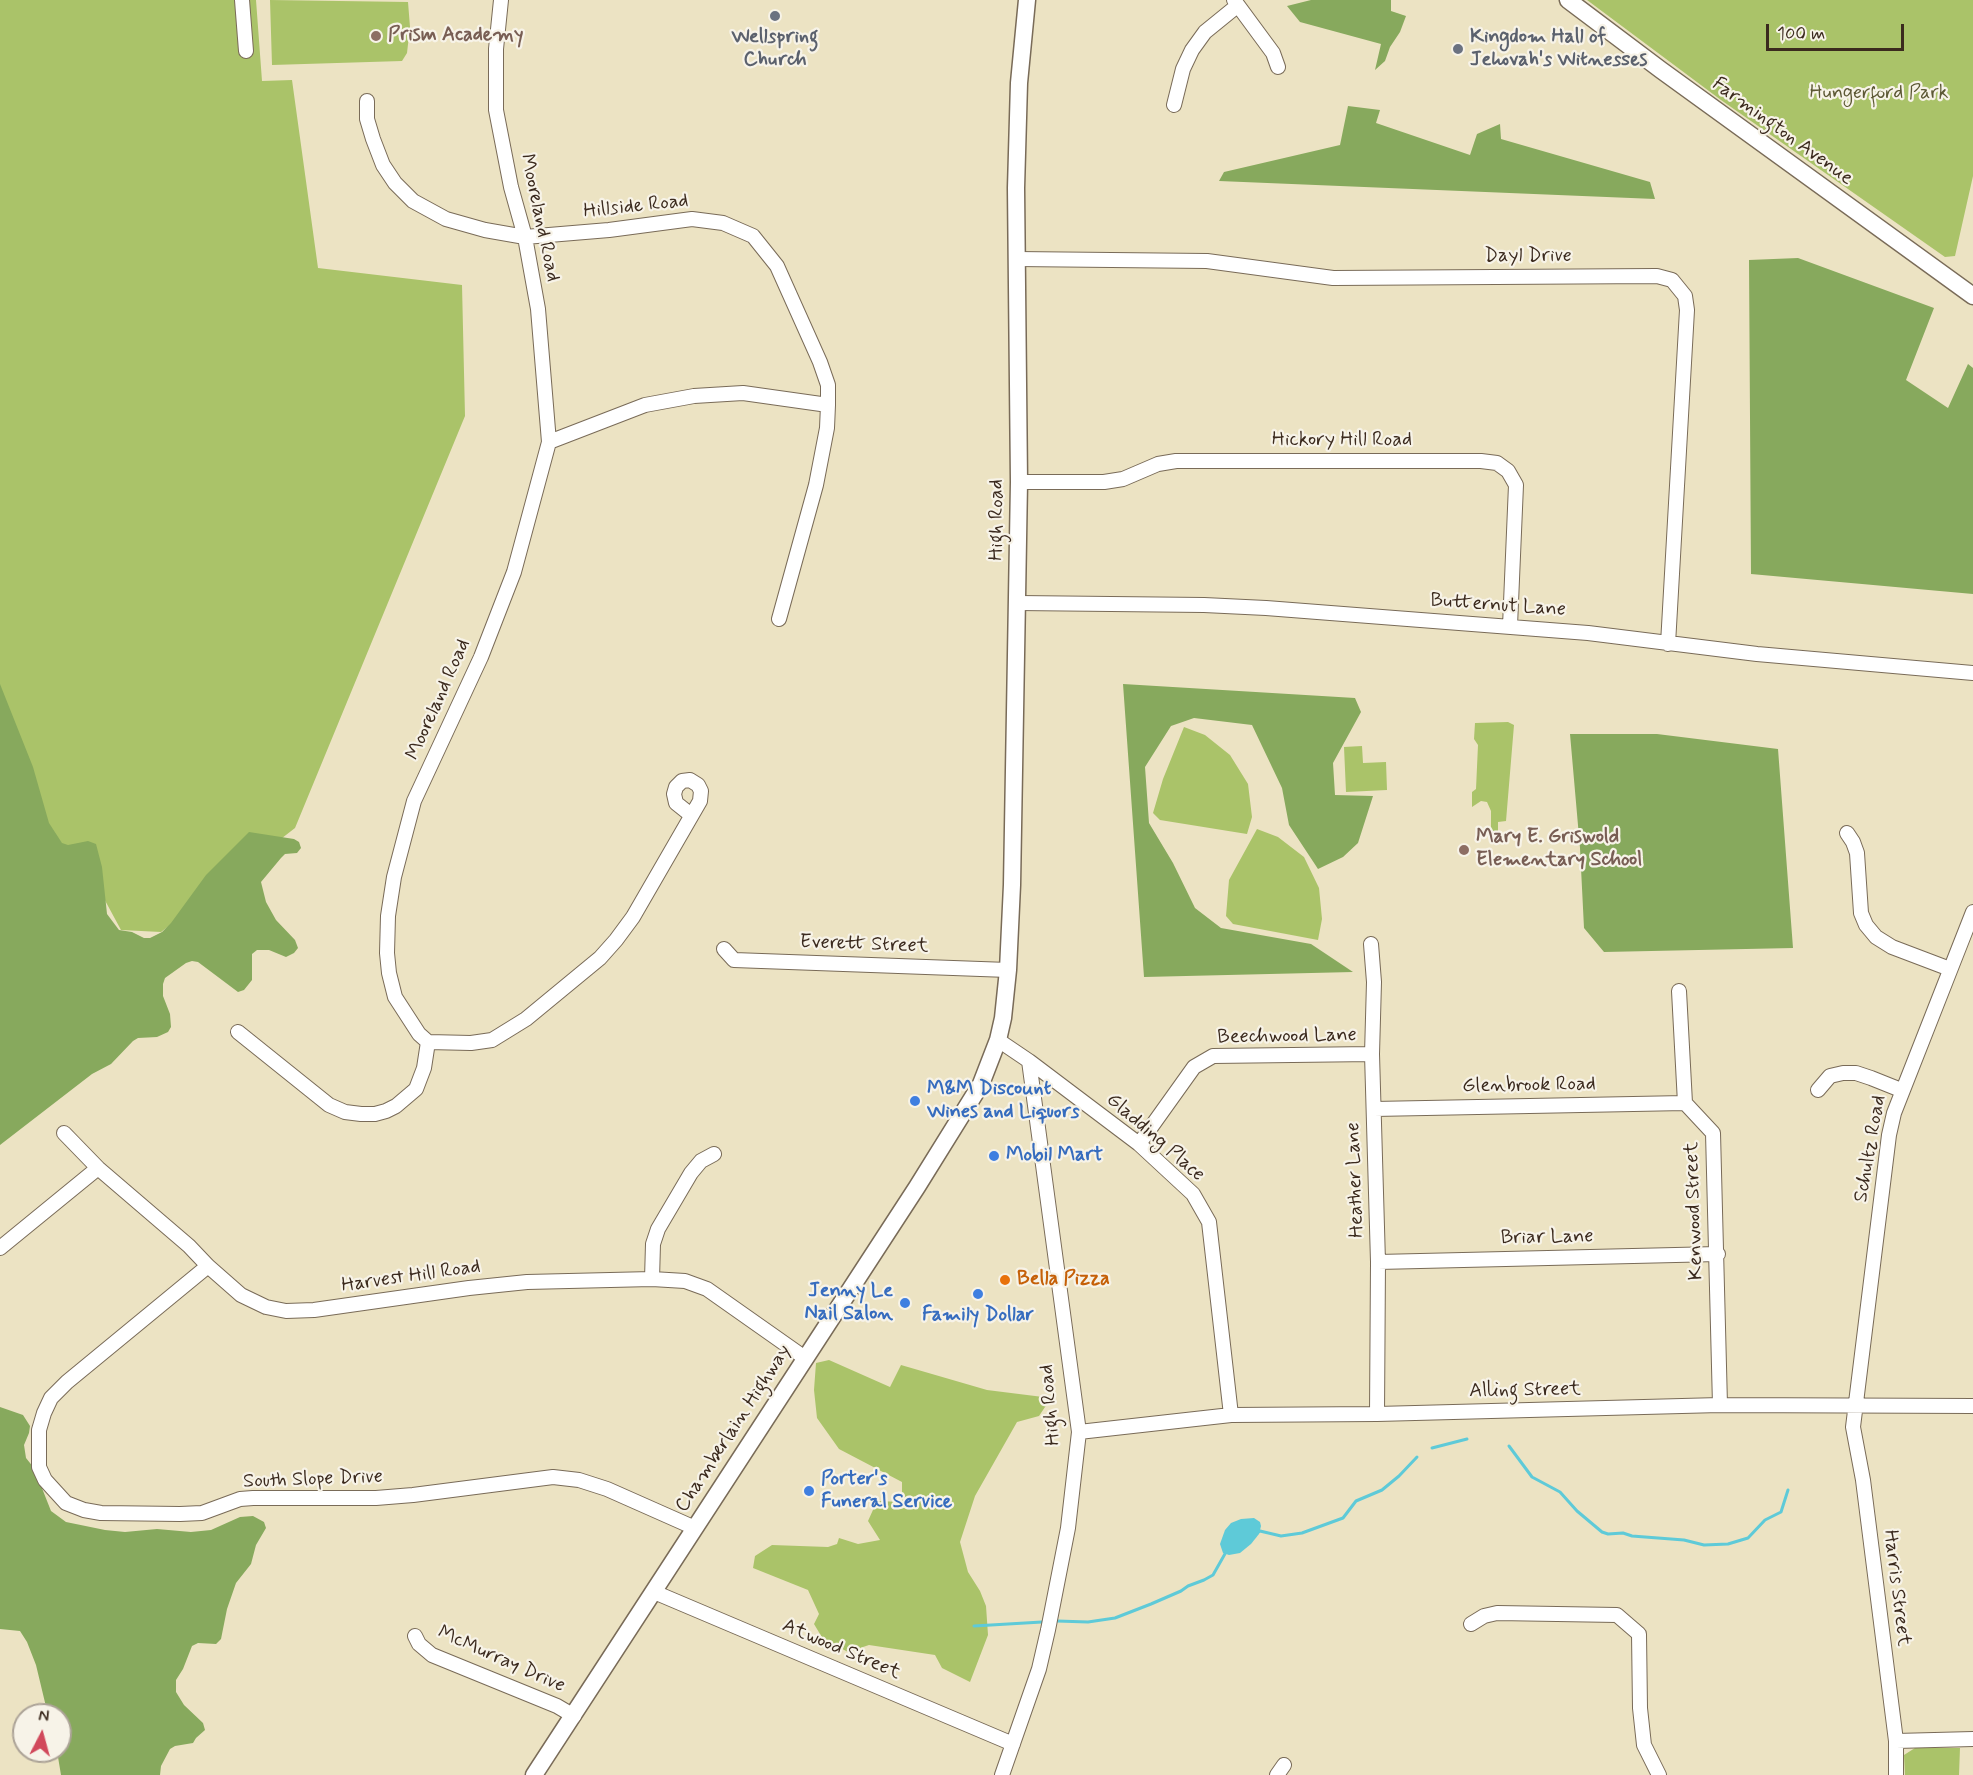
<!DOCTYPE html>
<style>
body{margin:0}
#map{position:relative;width:1973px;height:1775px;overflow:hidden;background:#ece3c3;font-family:Mynerve,sans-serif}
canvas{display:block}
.north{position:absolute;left:12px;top:1703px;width:60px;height:60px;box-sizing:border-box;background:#f7f3e8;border:2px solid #aca397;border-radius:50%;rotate:6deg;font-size:16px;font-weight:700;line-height:24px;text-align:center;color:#3b2a1e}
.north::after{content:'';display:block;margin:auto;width:21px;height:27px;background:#d1495b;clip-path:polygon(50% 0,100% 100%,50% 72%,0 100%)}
.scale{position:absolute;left:1766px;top:24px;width:138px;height:27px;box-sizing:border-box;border:3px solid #3b2a1e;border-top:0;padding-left:8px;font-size:18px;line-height:21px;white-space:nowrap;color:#3b2a1e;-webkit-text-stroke:4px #f7f3e8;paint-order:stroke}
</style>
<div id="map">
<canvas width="1973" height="1775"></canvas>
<div class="north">N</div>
<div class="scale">100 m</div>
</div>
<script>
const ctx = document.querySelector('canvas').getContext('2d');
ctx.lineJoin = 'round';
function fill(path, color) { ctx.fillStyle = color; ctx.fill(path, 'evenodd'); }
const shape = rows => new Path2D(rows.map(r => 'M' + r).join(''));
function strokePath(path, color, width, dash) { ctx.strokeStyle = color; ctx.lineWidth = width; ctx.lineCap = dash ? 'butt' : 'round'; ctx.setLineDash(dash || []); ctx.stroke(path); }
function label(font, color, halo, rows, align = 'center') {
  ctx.font = font + ' Mynerve,sans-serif'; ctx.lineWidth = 4.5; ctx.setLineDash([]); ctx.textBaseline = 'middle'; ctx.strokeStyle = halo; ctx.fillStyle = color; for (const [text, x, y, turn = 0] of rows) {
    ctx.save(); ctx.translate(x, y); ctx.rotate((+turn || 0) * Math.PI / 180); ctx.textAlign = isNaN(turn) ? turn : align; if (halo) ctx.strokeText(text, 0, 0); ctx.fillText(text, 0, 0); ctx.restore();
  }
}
fill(shape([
 [0,0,256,0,262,81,292,80,318,268,462,285,465,416,295,828,161,932,121,930,101,893,58,839,28,792,0,708],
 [270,0,408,2,410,27,407,53,402,61,272,65],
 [1587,0,1973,0,1973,176,1955,256,1945,257,1721,100],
 [1508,722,1514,725,1506,821,1498,822,1498,844,1491,844,1491,811,1487,802,1481,801,1472,807,1472,792,1476,789,1478,745,1474,739,1475,723],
 [1184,727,1205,735,1230,755,1248,784,1252,817,1247,834,1160,820,1153,813,1163,779],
 [1362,746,1363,763,1386,762,1387,790,1346,792,1344,747],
 [1257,829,1278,837,1304,857,1319,888,1322,919,1318,940,1233,924,1226,916,1229,880],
 [829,1360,890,1387,901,1365,987,1390,1051,1398,1039,1416,1017,1422,975,1496,960,1542,968,1572,980,1591,986,1606,988,1635,970,1682,942,1668,935,1655,869,1645,848,1652,823,1639,814,1624,819,1614,808,1590,753,1568,755,1556,772,1545,828,1547,837,1544,839,1538,858,1544,880,1540,868,1521,877,1501,902,1502,902,1482,839,1449,817,1418,814,1390,816,1363],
 [1915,1748,1960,1748,1959,1775,1905,1775,1904,1755]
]), '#aac369');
fill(shape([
 [1311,0,1391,0,1391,11,1406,16,1400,32,1390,47,1385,61,1375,70,1381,44,1300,22,1287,6],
 [1348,106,1380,110,1376,123,1470,155,1477,134,1500,124,1501,139,1650,182,1655,199,1219,181,1224,172,1340,145],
 [1798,258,1934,308,1906,380,1948,408,1968,364,1973,368,1973,594,1751,574,1749,260],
 [0,684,33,767,49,823,62,843,68,845,88,841,96,844,102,867,107,914,119,930,132,932,144,938,150,938,162,932,171,923,206,875,249,832,294,839,299,842,301,848,297,853,285,854,281,858,261,882,266,902,276,920,295,940,298,948,294,953,286,957,269,950,257,950,252,954,252,980,244,990,238,992,198,962,192,961,186,963,165,978,163,984,163,996,170,1014,171,1027,168,1032,157,1037,138,1038,133,1041,111,1064,92,1074,0,1145],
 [1123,684,1355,698,1361,712,1333,763,1335,795,1373,796,1358,843,1343,857,1318,869,1289,825,1282,788,1252,725,1194,718,1171,726,1145,767,1149,823,1173,863,1195,908,1221,928,1311,944,1353,972,1144,977],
 [1570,734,1657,734,1778,749,1793,948,1604,952,1584,928,1580,848],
 [0,1407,23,1415,30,1426,29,1433,24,1445,26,1458,34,1468,51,1511,66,1522,105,1530,125,1532,157,1529,191,1532,211,1530,240,1517,253,1516,264,1522,266,1528,256,1545,251,1564,236,1583,227,1609,221,1639,216,1644,198,1643,192,1646,183,1669,176,1680,176,1692,184,1705,203,1723,205,1730,196,1738,193,1743,175,1746,170,1749,161,1766,160,1775,61,1775,57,1751,60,1751,60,1715,48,1715,36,1665,27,1642,20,1631,0,1629]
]), '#87a95d');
fill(shape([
 [1254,1518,1260,1522,1261,1526,1259,1534,1251,1544,1240,1553,1229,1555,1223,1553,1220,1544,1225,1530,1231,1523,1241,1519]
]), '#5ecad8');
strokePath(shape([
 [1509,1446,1532,1477,1560,1492,1577,1511,1602,1532,1608,1534,1623,1533,1632,1536,1684,1540,1704,1545,1728,1544,1748,1538,1765,1520,1781,1512,1788,1490],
 [1432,1448,1467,1439],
 [1257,1533,1260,1531,1281,1536,1302,1533,1343,1518,1356,1501,1382,1490,1399,1476,1417,1457],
 [1057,1621,1088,1622,1115,1618,1151,1604,1181,1591,1188,1586,1204,1580,1213,1575,1226,1552],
 [974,1626,1042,1622]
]), '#5ecad8', 3);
const minor = shape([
 [242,0,246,51],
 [501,0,496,49,496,110,511,187,525,237,538,309,549,442,514,572,481,657,414,801,394,877,388,916,387,953,389,973,395,997,419,1034,428,1042,471,1043,492,1040,526,1019,600,958,616,940,633,917,700,801,701,791,698,785,690,780,682,781,676,787,674,794,676,803,691,815],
 [1234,0,1273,53,1278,67],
 [367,101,367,119,373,139,383,165,395,183,413,201,446,219,485,230,525,237,609,230,692,219,723,223,753,236,777,266,820,362,828,385,828,405,827,428,816,485,779,619],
 [1174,105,1183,69,1192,50,1205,32,1237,6],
 [1016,259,1207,261,1333,278,1657,276,1672,280,1685,296,1687,310,1668,644],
 [549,442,645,405,694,396,743,393,828,405],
 [1019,482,1104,482,1123,479,1158,464,1176,461,1481,461,1497,463,1508,471,1516,485,1510,626],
 [1018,603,1204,605,1266,608,1588,633,1757,654,1973,673],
 [1847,833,1853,842,1857,853,1861,913,1866,925,1876,937,1892,947,1950,969],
 [1371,944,1374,982,1372,1054,1378,1262,1377,1414],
 [724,949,734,960,1008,970],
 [1679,991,1685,1103,1713,1133,1720,1405],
 [238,1032,329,1105,345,1112,361,1114,375,1114,386,1111,396,1106,416,1089,424,1068,428,1042],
 [998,1040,1029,1061,1139,1144,1193,1194,1209,1222,1231,1415],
 [1818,1090,1830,1076,1843,1073,1856,1073,1871,1078,1901,1090],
 [1374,1109,1685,1103],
 [64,1133,98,1168,189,1246,208,1266,241,1295,266,1307,286,1311,314,1310,469,1288,527,1282,652,1279,685,1281,707,1289,805,1358],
 [1139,1144,1194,1067,1213,1056,1372,1054],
 [0,1248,98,1168],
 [1378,1262,1718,1254],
 [208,1266,67,1382,51,1398,44,1413,39,1430,39,1467,45,1480,66,1503,84,1510,101,1513,180,1514,202,1513,240,1499,253,1498,376,1498,413,1495,553,1477,579,1480,607,1489,695,1528],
 [652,1279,653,1244,658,1229,691,1173,701,1161,714,1154],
 [1079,1432,1231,1415,1377,1414,1720,1405,1973,1406],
 [654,1592,1013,1744],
 [1471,1624,1484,1616,1497,1613,1617,1615,1639,1634,1640,1708,1644,1745,1659,1775],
 [415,1636,419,1644,432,1655,557,1706,574,1716],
 [1896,1741,1973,1739],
 [1002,1775,1039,1669,1048,1630,1068,1528,1079,1432,1029,1061],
 [1277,1775,1284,1765],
 [1896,1775,1896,1741,1863,1480,1853,1427,1889,1135,1894,1113,1973,912]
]);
const major = shape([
 [1568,0,1661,70,1973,296],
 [534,1775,917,1187,981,1084,998,1040,1003,1018,1008,970,1012,885,1019,482,1016,188,1019,83,1027,0]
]);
strokePath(minor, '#796b58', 16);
strokePath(major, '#796b58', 19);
strokePath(minor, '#fff', 14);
strokePath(major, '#fff', 16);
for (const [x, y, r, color] of [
 [775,16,6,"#6b7280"],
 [376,36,6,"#8d6e63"],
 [1458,49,6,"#6b7280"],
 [1464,850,6,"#8d6e63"],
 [915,1101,6,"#3f7fe0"],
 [994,1156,6,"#3f7fe0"],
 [1005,1280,6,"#e8710a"],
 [978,1294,6,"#3f7fe0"],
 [905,1303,6,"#3f7fe0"],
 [809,1491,6,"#3f7fe0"]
]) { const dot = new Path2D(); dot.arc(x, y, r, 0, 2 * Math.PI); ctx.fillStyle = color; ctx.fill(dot); strokePath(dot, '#f7f3e8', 2); }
label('bold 20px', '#785e54', '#f7f3e8', [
 ["Prism Academy",388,36],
 ["Mary E. Griswold",1476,838],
 ["Elementary School",1476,861]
], 'left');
label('bold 20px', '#5b616d', '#f7f3e8', [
 ["Wellspring",775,38],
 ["Church",775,61],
 ["Kingdom Hall of",1470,38,"left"],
 ["Jehovah's Witnesses",1470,61,"left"]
]);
label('20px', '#5c5834', '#f7f3e8', [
 ["Hungerford Park",1879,94]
]);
label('20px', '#3b2a1e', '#f7f3e8', [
 ["Farmington Avenue",1782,132,36],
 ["Hillside Road",636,207,-6],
 ["Mooreland Road",539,218,78],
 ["Dayl Drive",1528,257],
 ["Hickory Hill Road",1342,441],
 ["High Road",998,520,-90],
 ["Butternut Lane",1498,606,4],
 ["Mooreland Road",439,700,-66],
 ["Everett Street",864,945,2],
 ["Beechwood Lane",1287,1037,-1],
 ["Glenbrook Road",1529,1086,-1],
 ["Gladding Place",1155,1138,41],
 ["Schultz Road",1871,1149,-80],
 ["Heather Lane",1356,1180,-92],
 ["Kenwood Street",1695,1211,-92],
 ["Briar Lane",1547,1238,-1],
 ["Harvest Hill Road",411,1277,-8],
 ["Alling Street",1525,1391,-1],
 ["High Road",1051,1405,-95],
 ["Chamberlain Highway",734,1429,-57],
 ["South Slope Drive",313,1480,-2],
 ["Harris Street",1896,1588,83],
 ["Atwood Street",841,1650,23],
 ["McMurray Drive",501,1660,24]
]);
label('bold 20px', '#366cbe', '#f7f3e8', [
 ["M&M Discount",927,1090],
 ["Wines and Liquors",927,1113],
 ["Mobil Mart",1006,1156],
 ["Jenny Le",893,1292,"right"],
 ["Nail Salon",893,1315,"right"],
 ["Family Dollar",978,1316,"center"],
 ["Porter's",821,1480],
 ["Funeral Service",821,1503]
], 'left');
label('bold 20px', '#c56008', '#f7f3e8', [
 ["Bella Pizza",1017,1280]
], 'left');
</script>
